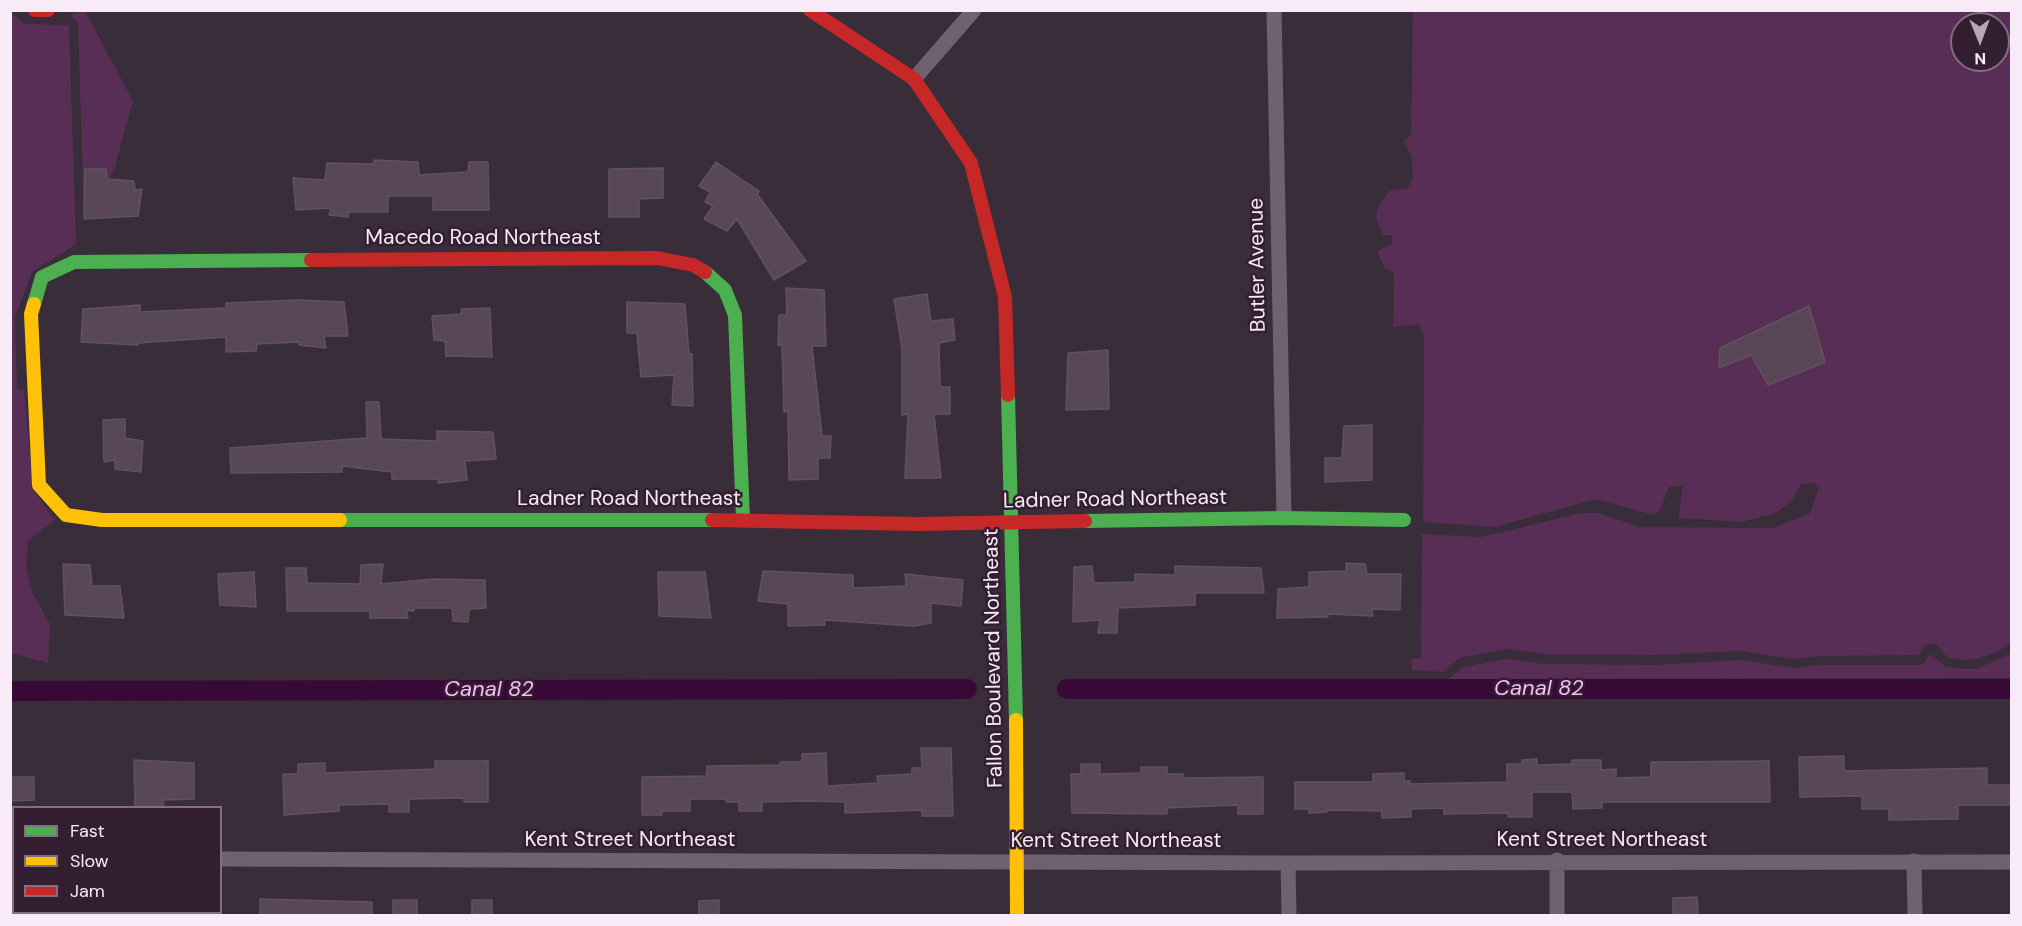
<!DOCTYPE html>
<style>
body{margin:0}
#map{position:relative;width:2022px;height:926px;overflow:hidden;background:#382d38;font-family:"DM Sans",sans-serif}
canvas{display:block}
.frame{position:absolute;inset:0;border:12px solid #f9eaf7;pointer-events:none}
.legend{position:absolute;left:12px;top:806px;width:210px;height:108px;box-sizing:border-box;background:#331e32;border:2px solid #827081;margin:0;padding:8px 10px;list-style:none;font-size:18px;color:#f9eaf7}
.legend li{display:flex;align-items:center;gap:12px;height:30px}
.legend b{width:30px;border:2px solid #827081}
.north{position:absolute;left:1950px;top:12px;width:60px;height:60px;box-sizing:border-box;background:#331e32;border:2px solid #827081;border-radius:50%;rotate:179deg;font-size:16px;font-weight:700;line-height:24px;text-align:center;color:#f9eaf7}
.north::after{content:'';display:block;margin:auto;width:21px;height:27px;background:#b5a8b4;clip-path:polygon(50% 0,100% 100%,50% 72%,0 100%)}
</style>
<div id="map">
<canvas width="2022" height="926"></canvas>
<div class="frame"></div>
<ul class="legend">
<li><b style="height:8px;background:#4caf50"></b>Fast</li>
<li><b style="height:8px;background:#ffc107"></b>Slow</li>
<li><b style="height:8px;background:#c62828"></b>Jam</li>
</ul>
<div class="north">N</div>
</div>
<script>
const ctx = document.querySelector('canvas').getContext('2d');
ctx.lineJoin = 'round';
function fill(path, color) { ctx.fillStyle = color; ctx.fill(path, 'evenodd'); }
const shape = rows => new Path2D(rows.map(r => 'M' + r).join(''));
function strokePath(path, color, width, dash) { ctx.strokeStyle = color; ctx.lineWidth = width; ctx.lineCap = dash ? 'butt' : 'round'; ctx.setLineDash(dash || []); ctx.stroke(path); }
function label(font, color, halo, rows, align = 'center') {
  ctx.font = font + ' "DM Sans",sans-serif'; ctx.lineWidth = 5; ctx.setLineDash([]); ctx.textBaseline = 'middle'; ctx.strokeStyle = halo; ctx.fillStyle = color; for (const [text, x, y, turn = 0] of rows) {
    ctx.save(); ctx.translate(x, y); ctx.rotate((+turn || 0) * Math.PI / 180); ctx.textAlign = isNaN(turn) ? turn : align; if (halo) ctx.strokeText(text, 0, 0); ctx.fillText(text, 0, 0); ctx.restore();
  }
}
fill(shape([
 [10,11,24,24,69,25,76,244,32,272,15,318,17,389,24,390,33,490,55,520,28,541,26,568,32,592,50,624,48,663,11,653],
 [79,11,85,11,133,101,114,170,84,217,78,25,76,19,69,16],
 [1413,11,2011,11,2011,643,1997,652,1975,659,1963,660,1947,657,1936,644,1925,645,1919,655,1819,656,1792,659,1741,651,1654,655,1544,654,1507,649,1459,658,1444,672,1412,670,1411,659,1421,658,1422,534,1482,537,1580,513,1599,513,1639,527,1773,528,1810,513,1819,488,1814,483,1801,484,1791,502,1774,514,1741,522,1678,518,1683,486,1669,487,1659,512,1653,515,1596,499,1495,527,1423,522,1424,335,1419,324,1393,327,1394,273,1384,267,1377,251,1392,244,1392,235,1383,235,1376,219,1378,207,1389,191,1408,188,1413,176,1411,155,1403,141,1411,135],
 [1962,24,1998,24,1998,60,1962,60],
 [1930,654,1946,667,1962,669,1976,669,2011,654,2011,678,1448,679,1463,667,1507,659,1544,664,1654,665,1741,660,1793,668,1819,665,1919,665,1924,663]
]), '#582e56');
strokePath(shape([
 [1067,689,2012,689],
 [10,691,967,689]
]), '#380937', 20);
const building = shape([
 [374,160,418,162,419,175,468,172,469,162,488,162,489,210,433,210,433,196,388,196,388,212,348,212,348,217,329,215,331,208,296,210,293,178,325,180,327,163,374,164,374,160],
 [716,162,759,191,757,194,806,261,774,280,737,219,727,231,704,219,713,206,705,202,710,192,699,186,716,162],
 [663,168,663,198,639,199,639,217,609,217,609,169,663,168],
 [85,169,106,169,107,179,134,181,135,190,142,189,138,216,84,219,85,169],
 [786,288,824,290,826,346,812,346,822,436,831,436,830,458,818,458,818,479,789,480,788,411,784,412,782,345,778,345,779,315,787,315,786,288],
 [927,294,931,321,953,319,955,340,939,343,940,387,950,387,950,414,934,414,941,478,905,478,908,414,902,415,902,349,894,299,927,294],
 [298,300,344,302,348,336,324,336,326,348,299,345,299,342,257,344,256,351,226,352,226,337,138,343,138,345,81,342,83,309,140,305,140,312,226,308,226,303,298,300],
 [627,302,685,304,689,354,692,354,693,406,672,405,674,375,641,377,637,333,627,333,627,302],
 [1809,306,1825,362,1768,385,1751,355,1719,368,1720,348,1809,306],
 [490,308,492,357,446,356,445,341,434,340,432,316,461,314,462,309,490,308],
 [1108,350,1109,409,1066,410,1068,353,1108,350],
 [366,402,379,402,381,439,437,441,437,431,493,432,496,459,465,461,467,480,438,483,438,479,392,479,392,472,342,466,342,472,231,473,230,448,367,438,366,402],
 [125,419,125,438,143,441,141,472,115,469,115,460,104,462,103,420,125,419],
 [1372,425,1372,480,1325,482,1325,458,1342,458,1344,426,1372,425],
 [1346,563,1365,564,1367,574,1401,574,1400,610,1372,609,1373,616,1328,614,1328,617,1277,618,1278,589,1309,587,1309,572,1346,571,1346,563],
 [63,564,90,565,92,586,120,586,124,618,65,615,63,564],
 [383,564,381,584,434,579,485,580,486,608,469,609,468,622,453,621,452,608,414,608,414,611,406,610,408,618,370,618,370,611,287,611,286,568,306,568,307,583,360,584,361,565,383,564],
 [1092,566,1094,583,1135,582,1135,574,1175,575,1175,566,1261,568,1264,593,1195,593,1195,605,1118,608,1117,633,1098,633,1100,620,1073,622,1074,567,1092,566],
 [763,571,853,575,853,588,906,586,905,574,963,580,961,606,931,603,931,623,914,626,824,620,825,625,788,626,788,604,758,601,763,571],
 [254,572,256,607,220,605,218,574,254,572],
 [658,572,705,572,711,618,659,616,658,572],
 [921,748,951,748,953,816,922,816,922,810,845,813,845,802,808,801,762,802,762,811,739,811,739,802,726,802,726,799,690,799,690,811,662,811,662,815,642,815,642,777,707,776,707,766,780,765,780,762,802,762,802,754,826,753,827,786,878,783,877,776,912,774,912,768,922,768,921,748],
 [1844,756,1844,771,1987,768,1987,785,2012,785,2012,805,1958,805,1958,819,1889,820,1889,809,1862,809,1862,796,1800,797,1799,757,1844,756],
 [1537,759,1537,765,1572,764,1572,760,1601,760,1601,770,1616,769,1616,778,1651,777,1651,762,1769,761,1770,802,1602,802,1602,808,1573,809,1572,792,1532,792,1532,817,1508,817,1508,813,1444,814,1444,808,1411,809,1411,817,1382,818,1382,811,1327,810,1327,812,1309,813,1309,809,1295,809,1295,782,1373,782,1373,774,1404,773,1404,781,1410,781,1410,784,1507,782,1507,764,1522,764,1522,760,1537,759],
 [134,760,194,763,194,799,163,800,163,807,135,807,134,760],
 [435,761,488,761,488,802,464,802,464,798,409,799,409,812,389,812,389,804,339,805,339,811,284,815,283,774,298,774,298,764,325,763,325,773,435,769,435,761],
 [1081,764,1100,764,1100,774,1141,773,1141,767,1167,767,1167,774,1183,774,1183,778,1263,777,1263,814,1238,814,1238,805,1167,808,1167,814,1072,813,1071,774,1081,774,1081,764],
 [10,777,34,777,34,800,10,801,10,777],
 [1697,897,1698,915,1673,915,1673,898,1697,897],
 [260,899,372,902,372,915,260,915,260,899],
 [393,900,417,900,417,915,393,915,393,900],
 [472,900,492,900,492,915,472,915,472,900],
 [719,900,719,915,699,915,699,901,719,900]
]);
fill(building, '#594758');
strokePath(building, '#5e545d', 1.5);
strokePath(shape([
 [1274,10,1284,518],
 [914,79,974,10],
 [220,859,1288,863,2012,862],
 [1557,860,1557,916],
 [1914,861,1915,916],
 [10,863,14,861],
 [1288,863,1289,916]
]), '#6f616f', 15);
strokePath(shape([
 [705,272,725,290,735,315,743,520],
 [34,304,42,277,74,262,311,260],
 [1008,395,1016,720],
 [340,520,712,520],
 [1085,521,1284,518,1404,520]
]), '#4caf50', 14);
strokePath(shape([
 [34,304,31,314,39,485,66,515,102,520,340,520],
 [1016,720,1017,916]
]), '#ffc107', 14);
strokePath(shape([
 [35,10,48,10],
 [810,10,914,79,971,163,1005,297,1008,395],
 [311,260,657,258,693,265,705,272],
 [712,520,917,524,1085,521]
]), '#c62828', 14);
label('21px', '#f9eaf7', '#331e32', [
 ["Macedo Road Northeast",483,238],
 ["Butler Avenue",1258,265,-91],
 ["Ladner Road Northeast",629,499],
 ["Ladner Road Northeast",1115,500,-1],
 ["Fallon Boulevard Northeast",994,658,-91],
 ["Kent Street Northeast",630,840],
 ["Kent Street Northeast",1602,840],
 ["Kent Street Northeast",1116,841]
]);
label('italic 22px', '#f8bff4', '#331e32', [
 ["Canal 82",1539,689],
 ["Canal 82",489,690]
]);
</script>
